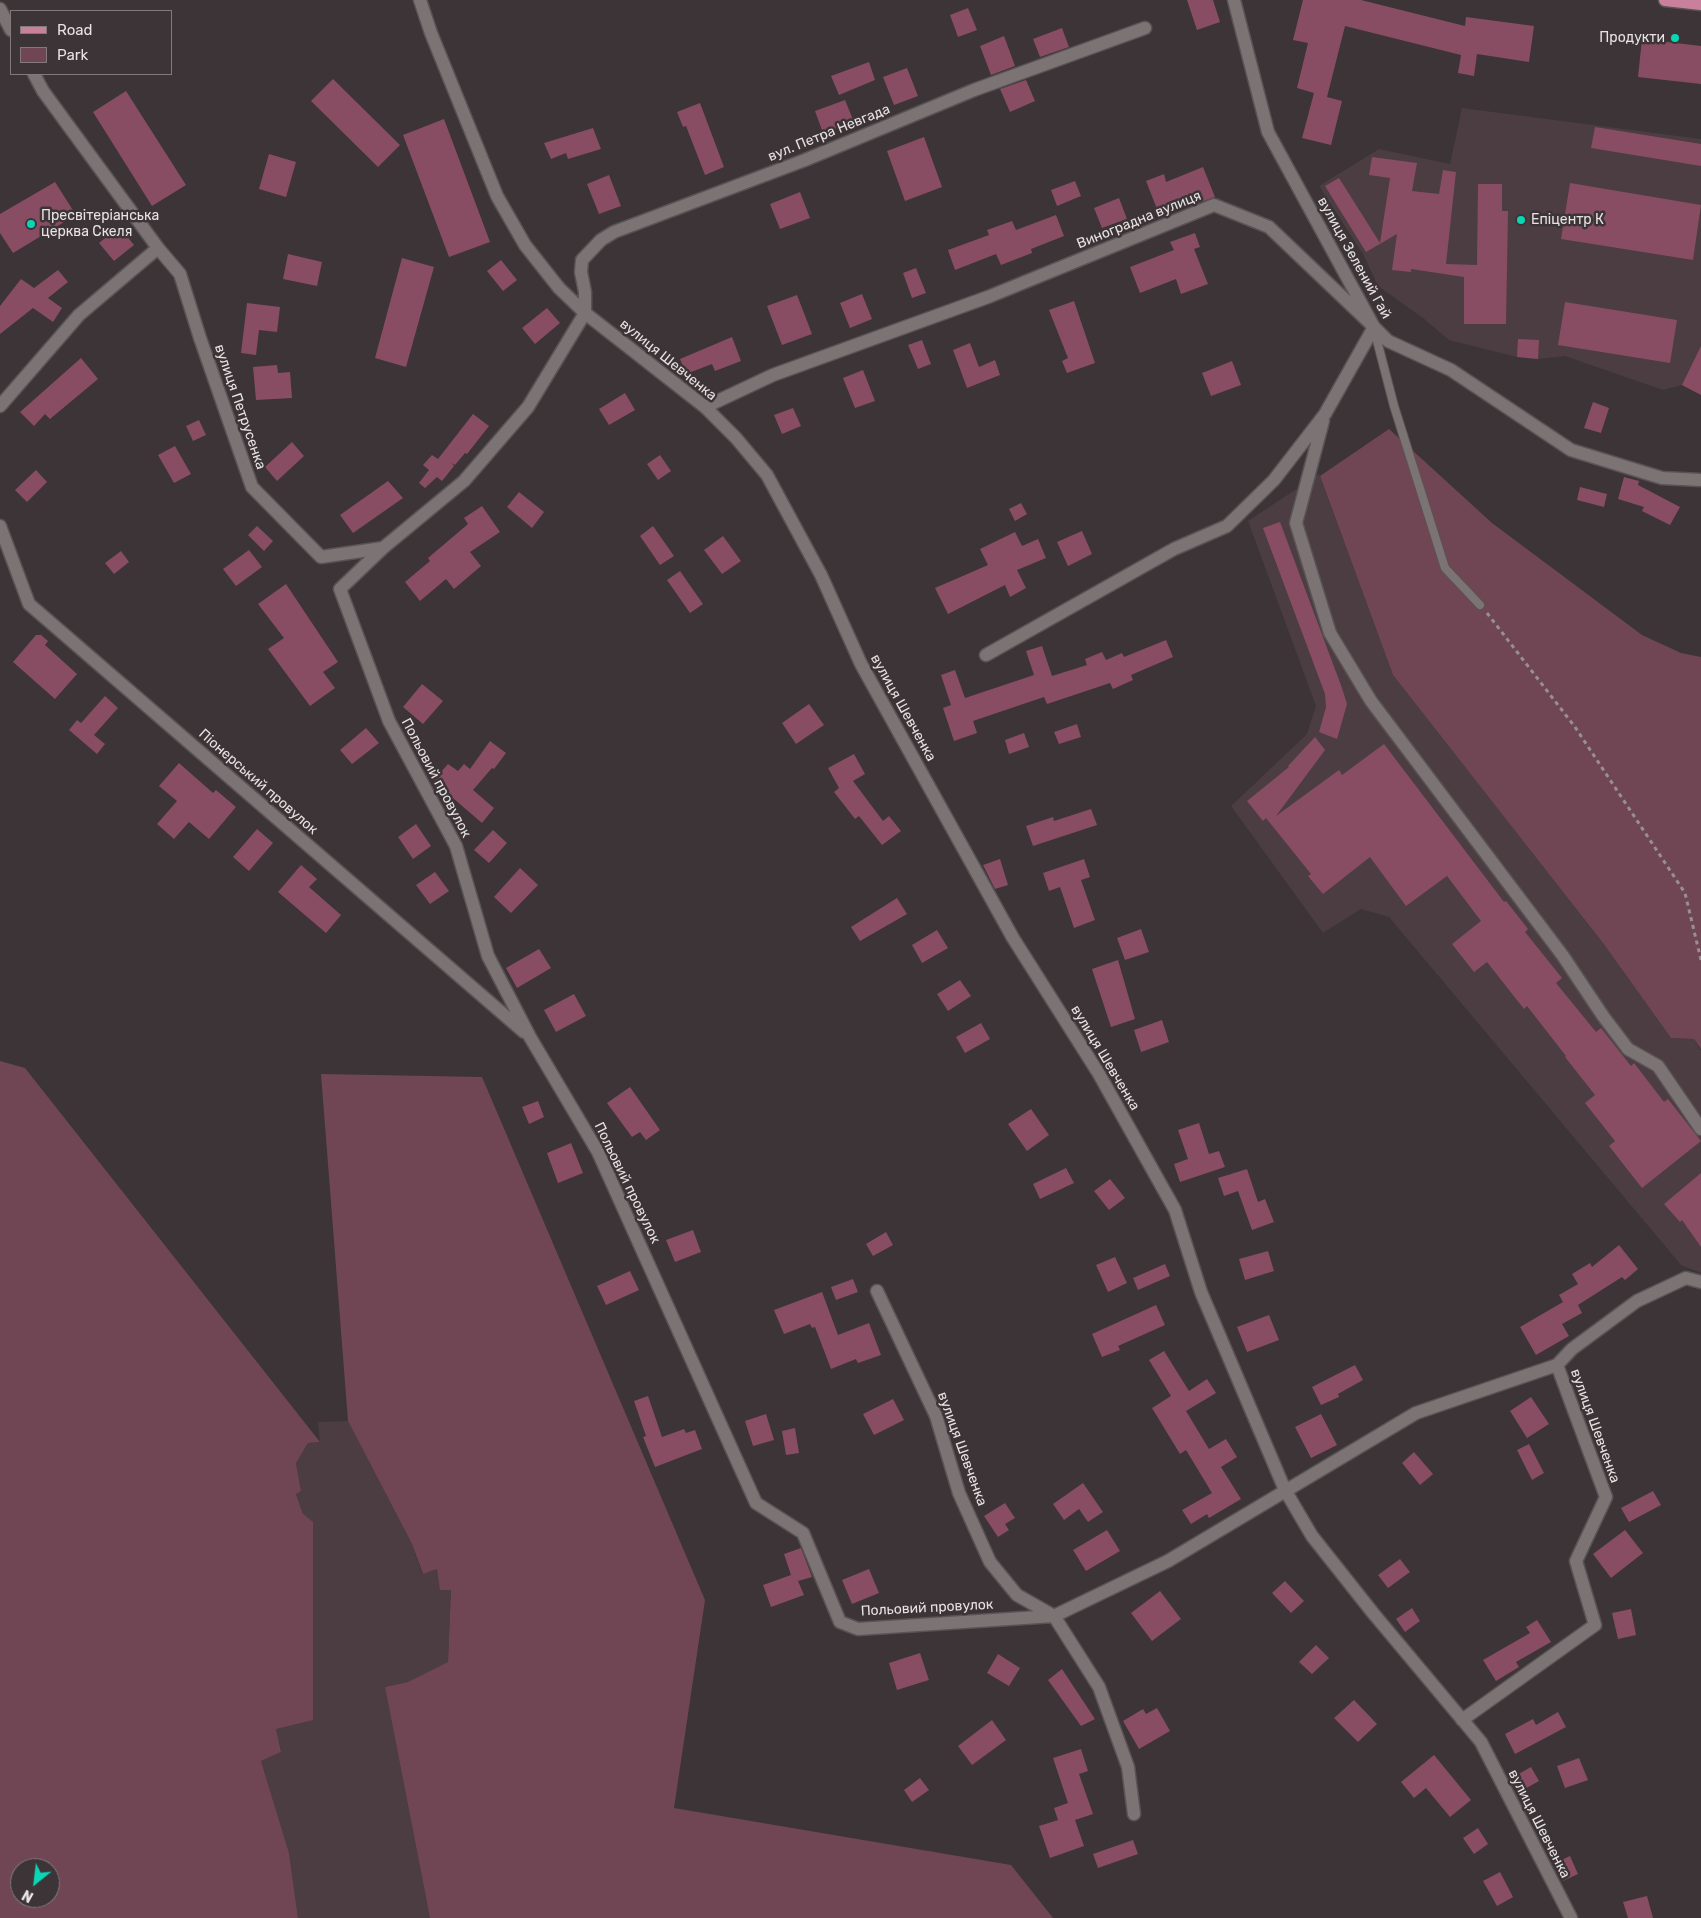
<!DOCTYPE html>
<meta charset="utf-8">
<style>
body{margin:0}
#map{position:relative;width:1701px;height:1918px;overflow:hidden;background:#3c3436;font-family:Rubik,sans-serif}
canvas{display:block}
.legend{position:absolute;left:10px;top:10px;width:162px;height:65px;box-sizing:border-box;background:#3c3436;border:1px solid #807a7b;margin:0;padding:6px 9px;list-style:none;font-size:15px;color:#e7e2e3}
.legend li{display:flex;align-items:center;gap:10px;height:25px}
.legend b{width:25px;border:1px solid #807a7b}
.north{position:absolute;left:10px;top:1858px;width:50px;height:50px;box-sizing:border-box;background:#3c3436;border:1px solid #807a7b;border-radius:50%;rotate:209deg;font-size:14px;font-weight:700;line-height:20px;text-align:center;color:#e7e2e3}
.north::after{content:'';display:block;margin:auto;width:18px;height:22px;background:#0ad5b5;clip-path:polygon(50% 0,100% 100%,50% 72%,0 100%)}
</style>
<div id="map">
<canvas width="1701" height="1918"></canvas>
<ul class="legend">
<li><b style="height:6px;background:#c9809b"></b>Road</li>
<li><b style="height:14px;background:#704655"></b>Park</li>
</ul>
<div class="north">N</div>
</div>
<script>
const ctx = document.querySelector('canvas').getContext('2d');
ctx.lineJoin = 'round';
function fill(path, color) { ctx.fillStyle = color; ctx.fill(path, 'evenodd'); }
const shape = rows => new Path2D(rows.map(r => 'M' + r).join(''));
function strokePath(path, color, width, dash) { ctx.strokeStyle = color; ctx.lineWidth = width; ctx.lineCap = dash ? 'butt' : 'round'; ctx.setLineDash(dash || []); ctx.stroke(path); }
function label(font, color, halo, rows, align = 'center') {
  ctx.font = font + ' Rubik,sans-serif'; ctx.lineWidth = 5; ctx.setLineDash([]); ctx.textBaseline = 'middle'; ctx.strokeStyle = halo; ctx.fillStyle = color; for (const [text, x, y, turn = 0] of rows) {
    ctx.save(); ctx.translate(x, y); ctx.rotate((+turn || 0) * Math.PI / 180); ctx.textAlign = isNaN(turn) ? turn : align; if (halo) ctx.strokeText(text, 0, 0); ctx.fillText(text, 0, 0); ctx.restore();
  }
}
fill(shape([
 [1462,108,1701,139,1701,395,1682,385,1663,390,1565,356,1538,359,1517,357,1449,340,1423,318,1378,286,1363,254,1319,186,1379,149,1450,164],
 [1319,474,1393,675,1603,943,1671,1038,1694,1039,1701,1051,1701,1273,1681,1265,1389,917,1361,909,1323,933,1231,806,1307,734,1316,706,1248,521],
 [348,1421,412,1544,422,1574,437,1569,451,1589,448,1662,408,1682,385,1687,430,1918,298,1918,289,1853,261,1761,281,1752,276,1729,303,1514,296,1493,301,1491,296,1463,308,1443,320,1442,318,1422]
]), '#4b3d41');
fill(shape([
 [1389,429,1492,523,1642,635,1681,653,1701,657,1701,1049,1694,1039,1671,1038,1603,943,1393,675,1320,476],
 [0,1061,25,1068,320,1442,308,1443,296,1463,301,1491,296,1494,303,1514,313,1522,313,1720,276,1729,281,1752,261,1761,289,1853,298,1918,0,1918],
 [20,1868,50,1868,50,1898,20,1898],
 [321,1074,482,1077,705,1600,674,1808,1011,1865,1053,1918,430,1918,385,1687,408,1682,448,1662,451,1590,440,1590,437,1569,423,1574,412,1544,348,1421]
]), '#704655');
fill(shape([
 [1187,0,1213,0,1220,22,1197,30],
 [1303,0,1361,0,1465,26,1466,17,1534,26,1529,62,1477,54,1474,76,1458,73,1461,55,1345,26,1327,97,1342,101,1331,145,1302,138,1314,93,1297,88,1308,43,1293,40],
 [968,8,977,30,958,37,950,15],
 [1062,28,1069,47,1040,57,1033,39],
 [1004,36,1015,66,991,75,980,46],
 [1642,39,1701,46,1701,84,1638,77],
 [869,62,875,80,839,95,831,76],
 [907,68,918,96,894,105,883,77],
 [333,79,400,145,378,167,311,101],
 [1026,80,1035,101,1010,112,1000,89],
 [126,91,186,185,152,206,93,112],
 [845,100,854,122,823,133,815,111],
 [700,103,724,167,705,175,686,126,683,127,677,112],
 [444,119,490,242,449,257,403,135],
 [1595,127,1701,144,1701,166,1591,148],
 [593,128,601,149,568,159,566,153,551,159,544,143],
 [924,137,942,187,905,201,887,151],
 [269,154,296,162,286,197,259,189],
 [1372,157,1417,163,1412,191,1439,194,1443,170,1456,172,1446,264,1477,265,1478,184,1502,184,1502,211,1508,211,1506,324,1464,324,1464,277,1411,269,1411,272,1392,270,1397,234,1366,252,1325,186,1339,178,1380,243,1390,178,1369,175],
 [1203,167,1215,197,1192,205,1189,197,1157,209,1146,181,1164,174,1166,182],
 [609,175,621,206,599,214,587,184],
 [1075,181,1081,196,1057,206,1051,190],
 [55,182,76,215,13,253,0,233,0,214],
 [1570,183,1701,205,1693,260,1561,239],
 [800,192,810,218,780,229,770,204],
 [1119,198,1127,219,1102,228,1094,208],
 [1056,215,1064,236,1031,249,1032,253,1001,265,996,254,955,270,948,250,989,235,987,230,1012,221,1016,230],
 [119,227,134,245,114,261,99,243],
 [1195,233,1200,247,1194,249,1208,284,1181,294,1176,279,1140,293,1130,267,1174,250,1170,242],
 [288,254,322,262,317,286,283,279],
 [402,258,434,267,406,367,375,358],
 [501,260,517,280,503,291,487,271],
 [916,268,926,293,912,298,903,273],
 [58,270,68,282,48,298,62,308,53,322,33,308,0,334,0,306,21,279,34,288],
 [862,294,872,319,850,328,840,303],
 [797,295,812,334,782,345,767,306],
 [1074,301,1095,363,1067,373,1062,361,1068,358,1049,310],
 [1565,302,1677,320,1670,363,1558,345],
 [247,303,280,307,277,332,259,330,256,355,241,353],
 [547,308,560,323,535,344,522,328],
 [732,337,741,361,715,371,712,364,686,374,680,359],
 [1518,339,1539,340,1538,359,1517,357],
 [922,340,931,364,918,369,908,345],
 [970,343,979,367,995,360,1000,375,967,388,953,350],
 [1701,346,1701,395,1682,385],
 [81,358,98,379,50,419,45,414,34,426,20,412],
 [1232,361,1241,385,1211,396,1202,373],
 [277,365,278,373,290,372,292,398,256,400,253,367],
 [863,370,875,401,855,408,843,378],
 [625,393,635,410,609,425,599,409],
 [1593,402,1609,408,1601,433,1584,428],
 [793,408,801,426,782,434,774,415],
 [473,414,489,426,467,454,465,453,455,465,452,463,454,466,442,481,437,477,425,488,419,483,429,470,423,465,432,455,438,459],
 [199,420,206,435,193,441,186,426],
 [292,442,304,456,277,481,265,467],
 [175,446,191,474,174,483,158,455],
 [660,455,671,471,658,480,647,464],
 [36,470,47,482,27,502,15,490],
 [1624,477,1639,481,1638,485,1680,507,1670,525,1642,511,1644,507,1618,499],
 [388,481,403,498,353,533,340,515],
 [1580,487,1607,494,1604,507,1577,500],
 [519,492,544,512,532,528,507,507],
 [1021,503,1027,514,1015,521,1009,509],
 [482,506,500,532,470,552,481,566,454,589,446,579,420,601,405,582,430,561,428,558,468,524,464,518],
 [1280,522,1342,688,1347,704,1337,739,1319,732,1326,707,1325,694,1263,528],
 [257,526,273,541,264,551,248,535],
 [653,526,674,556,660,565,640,536],
 [1082,531,1092,554,1068,566,1057,542],
 [1015,532,1022,546,1038,539,1046,558,1017,570,1026,588,1010,597,1005,585,948,614,935,588,988,565,980,549],
 [723,536,741,561,722,574,704,550],
 [249,550,262,567,236,586,223,569],
 [121,551,129,562,114,574,105,563],
 [680,571,703,604,690,613,667,580],
 [286,584,338,662,323,672,335,688,310,706,268,649,284,638,258,604],
 [36,635,41,635,48,641,45,645,77,674,55,699,13,662],
 [1166,640,1173,657,1131,675,1133,680,1113,689,1110,683,1047,704,1044,697,973,721,977,733,954,741,943,708,951,705,941,675,955,670,965,698,1034,675,1026,651,1042,646,1052,676,1087,665,1085,659,1102,652,1106,660,1122,653,1124,657],
 [422,684,443,701,423,724,403,707],
 [105,696,118,708,94,735,105,744,97,754,69,730,77,720,81,723],
 [809,704,824,725,796,744,782,723],
 [1077,724,1081,737,1059,744,1054,732],
 [366,728,379,743,352,764,340,750],
 [1024,733,1029,747,1009,754,1005,740],
 [1315,737,1325,750,1276,816,1339,770,1342,775,1384,744,1504,902,1506,901,1528,929,1525,932,1562,978,1556,983,1596,1032,1601,1028,1631,1066,1634,1063,1664,1102,1668,1099,1701,1141,1642,1188,1609,1146,1615,1141,1585,1103,1595,1095,1565,1057,1566,1056,1527,1006,1524,1009,1487,962,1474,972,1452,944,1481,921,1447,876,1406,906,1370,857,1323,894,1308,876,1311,874,1266,818,1263,821,1247,801,1289,767,1288,766],
 [490,741,506,753,494,769,492,768,473,790,494,808,482,823,433,781,448,764,458,771,464,764,470,769],
 [854,754,865,774,853,781,883,821,889,816,901,831,882,845,859,816,855,819,834,792,839,788,828,768],
 [179,763,213,793,216,790,236,807,209,839,189,822,174,839,157,824,177,801,159,786],
 [1091,809,1097,825,1033,846,1026,826,1053,817,1054,821],
 [416,824,431,846,413,859,398,837],
 [257,829,273,843,249,871,233,857],
 [493,830,507,843,489,863,474,850],
 [1000,859,1008,885,995,889,983,865],
 [1084,859,1090,877,1081,880,1095,920,1074,928,1060,887,1049,891,1043,873],
 [301,865,317,879,309,887,341,915,326,933,278,892],
 [520,868,538,885,511,913,494,897],
 [435,872,449,891,430,904,416,885],
 [897,898,907,914,860,941,851,927],
 [1141,929,1149,952,1125,960,1117,938],
 [937,930,948,948,922,963,912,945],
 [539,949,551,968,517,988,506,968],
 [1118,960,1135,1019,1111,1027,1092,969],
 [960,980,971,996,948,1011,937,994],
 [574,994,586,1016,556,1032,544,1010],
 [1162,1020,1169,1042,1141,1052,1134,1030],
 [981,1023,990,1039,965,1053,956,1037],
 [630,1087,660,1130,646,1140,640,1132,632,1137,607,1103],
 [538,1101,544,1117,529,1124,522,1107],
 [1031,1109,1049,1135,1027,1151,1008,1124],
 [1199,1123,1209,1154,1219,1151,1225,1167,1180,1182,1174,1164,1188,1159,1178,1130],
 [571,1143,583,1173,558,1183,547,1153],
 [1066,1168,1074,1183,1040,1199,1033,1184],
 [1247,1169,1258,1202,1265,1199,1274,1222,1252,1230,1238,1191,1224,1196,1218,1178],
 [1701,1173,1701,1247,1682,1220,1680,1222,1664,1204],
 [1110,1179,1125,1198,1109,1210,1094,1191],
 [693,1230,701,1252,675,1262,666,1240],
 [886,1232,893,1245,873,1256,866,1244],
 [1619,1245,1638,1269,1625,1280,1622,1277,1578,1305,1582,1313,1562,1324,1569,1336,1536,1355,1520,1327,1563,1302,1559,1295,1578,1284,1572,1274,1590,1263,1592,1267],
 [1268,1251,1274,1271,1245,1280,1239,1259],
 [1115,1257,1127,1283,1108,1292,1096,1265],
 [1165,1264,1170,1276,1138,1290,1133,1278],
 [630,1271,639,1290,606,1305,597,1286],
 [853,1279,858,1292,836,1300,831,1287],
 [822,1292,838,1335,869,1323,881,1355,858,1363,856,1359,831,1369,815,1327,812,1328,810,1324,784,1334,774,1310],
 [1156,1305,1165,1325,1118,1346,1120,1350,1102,1357,1092,1334],
 [1269,1315,1279,1340,1247,1352,1237,1327],
 [1164,1351,1189,1391,1207,1379,1216,1393,1186,1411,1209,1449,1226,1439,1237,1457,1221,1467,1241,1499,1209,1518,1207,1514,1191,1524,1182,1510,1212,1493,1186,1450,1180,1454,1152,1408,1171,1396,1149,1360],
 [1355,1365,1363,1380,1338,1394,1339,1397,1321,1405,1312,1387],
 [648,1396,662,1437,684,1429,686,1433,695,1430,702,1449,655,1467,643,1437,646,1436,634,1401],
 [1531,1397,1549,1424,1527,1438,1510,1411],
 [893,1399,904,1420,874,1435,863,1414],
 [766,1414,774,1440,753,1446,745,1421],
 [1321,1414,1337,1445,1311,1458,1295,1427],
 [795,1428,799,1453,786,1455,782,1431],
 [1529,1444,1544,1473,1532,1480,1517,1450],
 [1414,1452,1433,1474,1420,1485,1402,1463],
 [1083,1483,1103,1512,1088,1522,1079,1509,1064,1520,1053,1504],
 [1653,1491,1661,1505,1629,1522,1621,1508],
 [1005,1503,1015,1518,1005,1524,1009,1530,998,1537,984,1516],
 [1107,1530,1120,1551,1086,1571,1073,1550],
 [1625,1530,1643,1553,1611,1578,1593,1554],
 [801,1548,812,1577,798,1581,804,1595,771,1607,763,1585,791,1575,784,1554],
 [1400,1559,1410,1572,1388,1588,1378,1575],
 [869,1569,879,1593,852,1604,842,1580],
 [1285,1581,1304,1601,1291,1613,1272,1593],
 [1160,1591,1181,1619,1152,1641,1131,1613],
 [1412,1608,1420,1621,1405,1632,1396,1619],
 [1631,1609,1636,1635,1618,1639,1612,1613],
 [1537,1620,1551,1642,1516,1662,1519,1667,1496,1681,1483,1660,1530,1633,1526,1627],
 [1316,1645,1329,1658,1312,1674,1299,1662],
 [920,1653,929,1680,897,1690,889,1663],
 [998,1654,1020,1668,1009,1686,987,1673],
 [1062,1669,1095,1719,1081,1726,1048,1680],
 [1354,1700,1377,1724,1358,1742,1334,1718],
 [1157,1708,1170,1731,1139,1749,1123,1721,1143,1709,1146,1714],
 [1558,1712,1566,1727,1515,1754,1505,1734,1533,1719,1536,1725],
 [992,1720,1006,1740,972,1765,958,1746],
 [1081,1749,1088,1771,1079,1774,1093,1814,1075,1820,1084,1846,1050,1858,1039,1826,1058,1820,1054,1808,1068,1803,1053,1758],
 [1434,1755,1471,1800,1450,1817,1426,1788,1414,1798,1401,1782],
 [1579,1758,1588,1780,1565,1788,1557,1766],
 [1531,1767,1539,1781,1523,1790,1515,1776],
 [920,1778,929,1790,912,1802,904,1790],
 [1478,1828,1488,1844,1474,1854,1463,1838],
 [1133,1840,1138,1854,1098,1868,1093,1854],
 [1570,1856,1578,1874,1563,1881,1555,1863],
 [1500,1872,1513,1897,1497,1906,1483,1881],
 [1647,1896,1653,1918,1628,1918,1623,1902]
]), '#884d63');
const lane = shape([
 [1374,329,1394,406,1445,568,1480,605]
]);
const street = shape([
 [420,0,431,33,497,196,525,245,559,288,585,313,705,407,736,438,767,475,821,575,861,664,1013,938,1099,1074,1175,1210,1201,1292,1285,1490,1312,1536,1373,1613,1481,1742,1571,1918],
 [1234,0,1268,132,1374,327,1388,341,1451,370,1571,450,1662,478,1701,480],
 [0,9,11,30],
 [1145,28,974,90,805,160,614,232,601,240,582,260,581,272,585,292,585,313,528,407,464,481,383,548,340,589,389,721,456,846,488,956,530,1037,598,1152,756,1503,803,1533,840,1622,858,1629,1054,1616,1168,1561,1416,1413,1557,1365,1606,1497,1576,1561,1595,1625,1462,1720],
 [34,74,43,91,158,248,180,274,200,338,252,487,321,557,383,548],
 [0,406,79,315,158,248],
 [705,407,773,375,988,297,1214,205,1269,227,1374,327,1325,414,1274,480,1227,526,1174,549,986,655],
 [1323,421,1296,523,1330,633,1371,701,1563,956,1603,1016,1628,1049,1658,1066,1701,1129],
 [0,526,29,604,524,1032],
 [877,1291,936,1416,959,1493,990,1562,1017,1595,1054,1616,1099,1687,1128,1767,1134,1814],
 [1557,1365,1572,1349,1637,1301,1686,1278,1701,1282]
]);
const primary = shape([
 [1665,0,1701,4]
]);
strokePath(lane, '#595355', 10);
strokePath(street, '#595355', 15);
strokePath(primary, '#595355', 15);
strokePath(shape([
 [1487,613,1575,727,1685,893,1701,960]
]), '#979092', 3, [4, 4]);
strokePath(lane, '#7c7375', 8);
strokePath(street, '#7c7375', 12);
strokePath(primary, '#c9809b', 12);
for (const [x, y, r, color] of [
 [1675,38,5,"#0ad5b5"],
 [1521,220,5,"#0ad5b5"],
 [31,224,5,"#0ad5b5"]
]) { const dot = new Path2D(); dot.arc(x, y, r, 0, 2 * Math.PI); ctx.fillStyle = color; ctx.fill(dot); strokePath(dot, '#3c3436', 2); }
label('14px', '#e7e2e3', '#3c3436', [
 ["Продукти",1665,38,"right"],
 ["Пресвітеріанська",41,216],
 ["церква Скеля",41,232],
 ["Епіцентр К",1531,220]
], 'left');
label('14px', '#e7e2e3', '#3c3436', [
 ["вул. Петра Невгада",829,133,-22],
 ["Виноградна вулиця",1139,220,-22],
 ["вулиця Зелений Гай",1354,258,61],
 ["вулиця Шевченка",668,360,39],
 ["вулиця Петрусенка",240,407,71],
 ["вулиця Шевченка",903,708,61],
 ["Польовий провулок",436,778,62],
 ["Піонерський провулок",258,782,41],
 ["вулиця Шевченка",1105,1058,59],
 ["Польовий провулок",627,1183,64],
 ["вулиця Шевченка",1595,1426,70],
 ["вулиця Шевченка",962,1449,70],
 ["Польовий провулок",927,1608,-3],
 ["вулиця Шевченка",1539,1824,63]
]);
</script>
